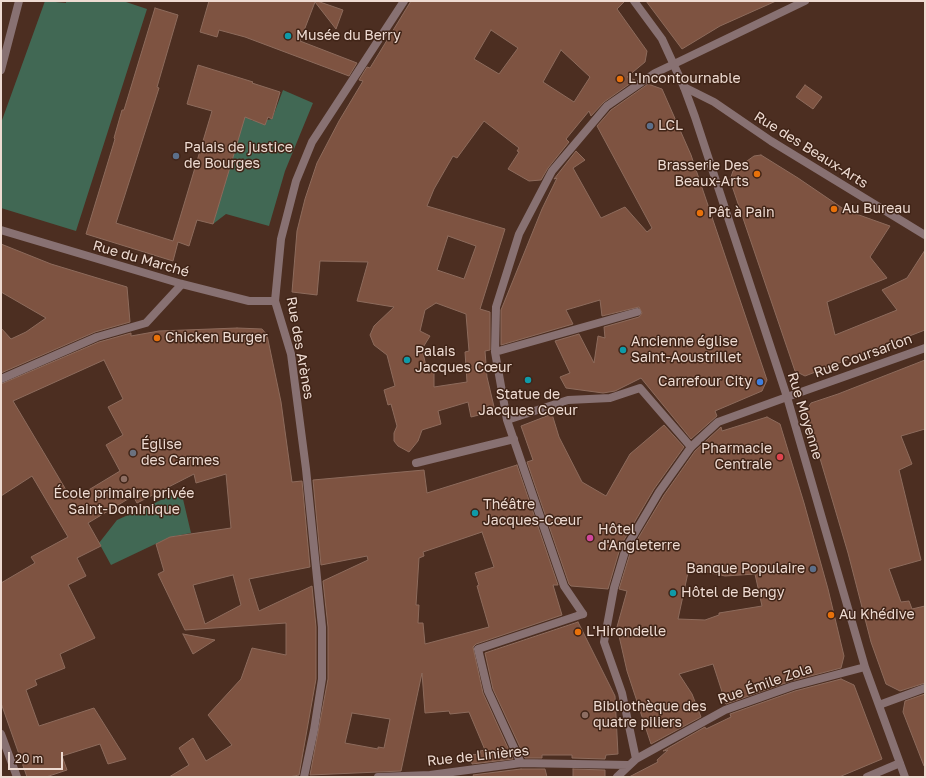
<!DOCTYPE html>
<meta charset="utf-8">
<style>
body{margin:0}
#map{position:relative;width:926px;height:778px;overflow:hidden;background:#4c2e21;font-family:"Golos Text",sans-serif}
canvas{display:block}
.frame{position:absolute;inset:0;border:2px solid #eedbd2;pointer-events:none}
.scale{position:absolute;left:8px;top:752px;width:55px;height:18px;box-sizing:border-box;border:2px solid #eedbd2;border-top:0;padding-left:5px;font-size:12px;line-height:14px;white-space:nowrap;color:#eedbd2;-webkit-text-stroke:3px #402417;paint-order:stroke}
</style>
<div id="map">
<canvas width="926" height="778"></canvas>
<div class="frame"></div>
<div class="scale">20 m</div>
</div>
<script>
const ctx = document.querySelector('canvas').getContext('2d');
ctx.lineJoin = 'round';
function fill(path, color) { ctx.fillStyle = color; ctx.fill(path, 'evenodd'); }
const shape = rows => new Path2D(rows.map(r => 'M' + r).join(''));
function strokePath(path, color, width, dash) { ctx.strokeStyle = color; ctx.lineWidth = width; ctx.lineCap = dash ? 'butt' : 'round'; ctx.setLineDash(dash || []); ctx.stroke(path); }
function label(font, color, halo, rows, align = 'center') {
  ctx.font = font + ' "Golos Text",sans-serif'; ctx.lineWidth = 3; ctx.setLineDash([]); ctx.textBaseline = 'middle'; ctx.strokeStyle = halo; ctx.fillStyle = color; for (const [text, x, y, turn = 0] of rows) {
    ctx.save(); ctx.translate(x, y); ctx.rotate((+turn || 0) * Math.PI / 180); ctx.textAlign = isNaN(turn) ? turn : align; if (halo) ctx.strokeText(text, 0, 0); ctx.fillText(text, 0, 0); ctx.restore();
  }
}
fill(shape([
 [45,1,66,3,66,1,123,1,147,9,76,231,1,208,1,123],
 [283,90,313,103,285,171,269,226,226,214,213,224,244,118,241,117,253,115,251,120,254,121,256,116,265,125,267,120,272,119],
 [172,495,183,499,191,533,170,537,111,565,99,543,117,520]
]), '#416854');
const building = shape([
 [209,1,317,1,343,10,336,29,315,2,300,41,357,63,349,76,245,37,219,30,217,37,200,32,209,1],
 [411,1,625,1,617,9,647,51,645,62,627,77,635,80,604,102,591,116,589,111,566,139,569,142,548,168,541,180,529,181,508,169,519,152,517,151,519,148,484,121,457,158,453,156,434,189,427,206,505,229,480,309,490,312,490,350,485,351,487,377,495,411,471,417,468,402,438,411,441,424,422,430,418,441,409,452,398,446,394,441,394,433,397,426,391,404,388,405,384,390,395,386,387,355,374,345,370,335,374,326,394,307,357,301,368,262,320,261,317,295,292,292,297,231,305,199,317,163,339,121,363,81,359,80,367,67,370,68,411,1],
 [491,30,518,48,499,74,474,59,491,30],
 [561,50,590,77,574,102,543,82,561,50],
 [448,236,476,246,464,279,437,270,448,236],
 [436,303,466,314,469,351,465,352,467,382,434,387,434,372,426,366,422,349,430,336,420,331,425,310,436,303],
 [646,1,776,1,720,26,682,49,646,1],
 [155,8,178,15,157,87,159,88,116,223,173,241,212,111,187,104,198,65,253,82,252,83,280,92,272,119,268,117,265,125,245,117,213,224,197,220,189,246,178,242,173,261,86,234,115,139,114,138,122,110,124,110,155,8],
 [648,84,662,89,691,155,767,380,762,391,715,411,717,416,691,439,641,378,615,391,603,393,566,388,560,377,570,373,555,341,579,334,594,363,598,336,605,338,604,327,639,317,642,313,639,307,602,316,600,300,566,310,573,324,501,345,501,310,542,209,557,178,554,179,576,151,585,160,573,168,601,218,625,207,647,232,652,228,597,126,611,110,648,84],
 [805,85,822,97,813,109,796,97,805,85],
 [761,155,798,178,845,210,890,226,870,257,887,278,827,302,835,335,897,310,882,290,907,278,925,250,925,330,805,376,795,371,730,180,733,171,754,156,761,155],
 [1,244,51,264,127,287,130,322,95,332,1,373,1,328,11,339,26,332,46,318,1,292,1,244],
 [237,328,262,329,267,335,281,402,292,482,302,481,310,567,249,579,259,611,312,586,316,627,316,679,299,775,289,777,169,777,189,765,179,748,193,738,206,761,232,745,208,715,241,679,252,648,286,655,286,623,185,630,158,574,164,571,156,544,170,537,231,528,226,474,196,483,194,474,137,503,133,496,88,523,101,546,77,558,86,576,68,585,95,638,60,654,65,668,35,680,37,685,26,690,39,726,94,708,126,759,108,764,100,744,62,756,67,770,46,777,27,777,1,703,1,583,35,563,31,557,68,537,32,476,1,496,1,384,99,342,131,333,131,336,159,331,237,328],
 [104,360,123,399,108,407,123,435,106,445,120,471,72,500,13,401,104,360],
 [233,575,241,605,205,624,193,585,233,575],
 [925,360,925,429,901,436,912,464,899,470,921,560,889,569,901,602,909,601,912,609,925,606,925,683,900,691,886,684,871,642,848,553,806,411,811,403,838,394,925,360],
 [552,414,559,437,582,482,606,496,630,454,664,425,684,447,654,489,621,545,608,589,571,586,569,584,527,462,533,460,521,426,552,414],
 [767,417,780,424,804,503,828,589,844,656,841,668,791,681,726,704,713,664,679,674,692,694,701,717,651,744,627,671,617,627,627,591,619,589,631,550,664,495,695,451,721,427,722,431,767,417],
 [689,568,725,576,755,574,762,606,719,613,719,615,705,620,678,619,689,568],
 [517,465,558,585,553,585,562,615,476,644,473,647,483,693,513,759,472,764,470,755,481,754,480,751,485,750,469,712,450,714,449,711,425,713,422,673,401,771,310,775,328,679,328,627,323,581,368,560,367,556,321,565,313,480,424,470,427,493,517,465],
 [482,532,494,567,475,573,479,585,477,586,489,627,425,644,423,623,418,623,419,605,416,605,419,558,424,556,423,552,482,532],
 [352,713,390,719,384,748,378,747,378,749,345,743,352,713],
 [578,622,615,696,618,754,606,755,605,759,572,758,572,755,542,755,542,758,525,758,493,689,485,653,578,622],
 [183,634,215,640,193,654,183,634],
 [841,679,854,685,882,759,839,777,629,777,658,762,657,760,668,750,663,751,705,727,706,729,731,717,730,714,795,691,841,679],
 [925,694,925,766,924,766,903,712,905,701,925,694],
 [521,769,545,769,547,777,474,777,473,775,521,769],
 [573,769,605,770,605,777,573,777,573,769]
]);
fill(building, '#7e5341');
strokePath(building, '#8d6b5c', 1);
strokePath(shape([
 [684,87,714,102,771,141,925,235],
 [495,352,637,312],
 [787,397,925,348],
 [507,420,568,400,610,398,640,388,691,447],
 [416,463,514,439],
 [583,614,564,586,507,420,495,352,496,307,519,234,552,171,607,106,655,73,674,64]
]), '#887172', 8);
strokePath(shape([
 [634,1,662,39,684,87,695,117,787,397,865,667,905,777],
 [674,64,805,1],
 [1,70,19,1],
 [1,230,182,284,249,301,275,301],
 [1,379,97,337,146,323,182,284],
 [879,705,925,688],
 [1,734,17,777],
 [636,759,622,693,604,642,614,588,626,548,659,492,691,447,718,422,787,397],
 [521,763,488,691,478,649,583,614],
 [304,777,314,730,322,679,322,627,306,469,291,354,275,301,281,239,296,181,312,142,404,1],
 [378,777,430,775,521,763,628,765],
 [617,777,636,759,725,710,793,686,865,667],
 [867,777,900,763]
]), '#887172', 8);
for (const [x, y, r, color] of [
 [288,36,4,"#0f9aa8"],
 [620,79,4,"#e8710a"],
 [650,126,4,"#5c6f8a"],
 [176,156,4,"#5c6f8a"],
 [757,174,4,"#e8710a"],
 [834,209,4,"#e8710a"],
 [700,213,4,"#e8710a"],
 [157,338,4,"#e8710a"],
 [623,350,4,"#0f9aa8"],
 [407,360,4,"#0f9aa8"],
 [528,380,4,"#0f9aa8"],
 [760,382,4,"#3f7fe0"],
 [133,453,4,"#6b7280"],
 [780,457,4,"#e0444e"],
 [124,479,4,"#8d6e63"],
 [475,513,4,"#0f9aa8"],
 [590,538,4,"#d1479c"],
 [813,569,4,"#5c6f8a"],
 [673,593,4,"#0f9aa8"],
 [831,615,4,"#e8710a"],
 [578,632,4,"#e8710a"],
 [585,715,4,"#8d6e63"]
]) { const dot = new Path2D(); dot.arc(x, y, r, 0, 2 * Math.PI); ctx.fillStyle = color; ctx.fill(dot); strokePath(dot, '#402417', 1.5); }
label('14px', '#eedbd2', '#402417', [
 ["Musée du Berry",296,36],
 ["L'Incontournable",628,79],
 ["LCL",658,126],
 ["Palais de justice",184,148],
 ["de Bourges",184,164],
 ["Brasserie Des",749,166,"right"],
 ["Beaux-Arts",749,182,"right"],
 ["Au Bureau",842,209],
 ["Pât à Pain",708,213],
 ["Chicken Burger",165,338],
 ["Ancienne église",631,342],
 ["Saint-Aoustrillet",631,358],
 ["Palais",415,352],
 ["Jacques Cœur",415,368],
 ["Carrefour City",752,382,"right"],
 ["Statue de",528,395,"center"],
 ["Jacques Coeur",528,411,"center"],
 ["Église",141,445],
 ["des Carmes",141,461],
 ["Pharmacie",772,449,"right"],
 ["Centrale",772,465,"right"],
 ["École primaire privée",124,494,"center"],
 ["Saint-Dominique",124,510,"center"],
 ["Théâtre",483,505],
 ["Jacques-Cœur",483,521],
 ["Hôtel",598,530],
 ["d'Angleterre",598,546],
 ["Banque Populaire",805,569,"right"],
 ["Hôtel de Bengy",681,593],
 ["Au Khédive",839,615],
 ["L'Hirondelle",586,632],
 ["Bibliothèque des",593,707],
 ["quatre piliers",593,723]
], 'left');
label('14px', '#eedbd2', '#402417', [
 ["Rue des Beaux-Arts",811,150,32],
 ["Rue du Marché",141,259,16],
 ["Rue des Arènes",300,348,80],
 ["Rue Coursarlon",863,356,-20],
 ["Rue Moyenne",805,416,73],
 ["Rue Émile Zola",765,684,-19],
 ["Rue de Linières",478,756,-6]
]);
</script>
